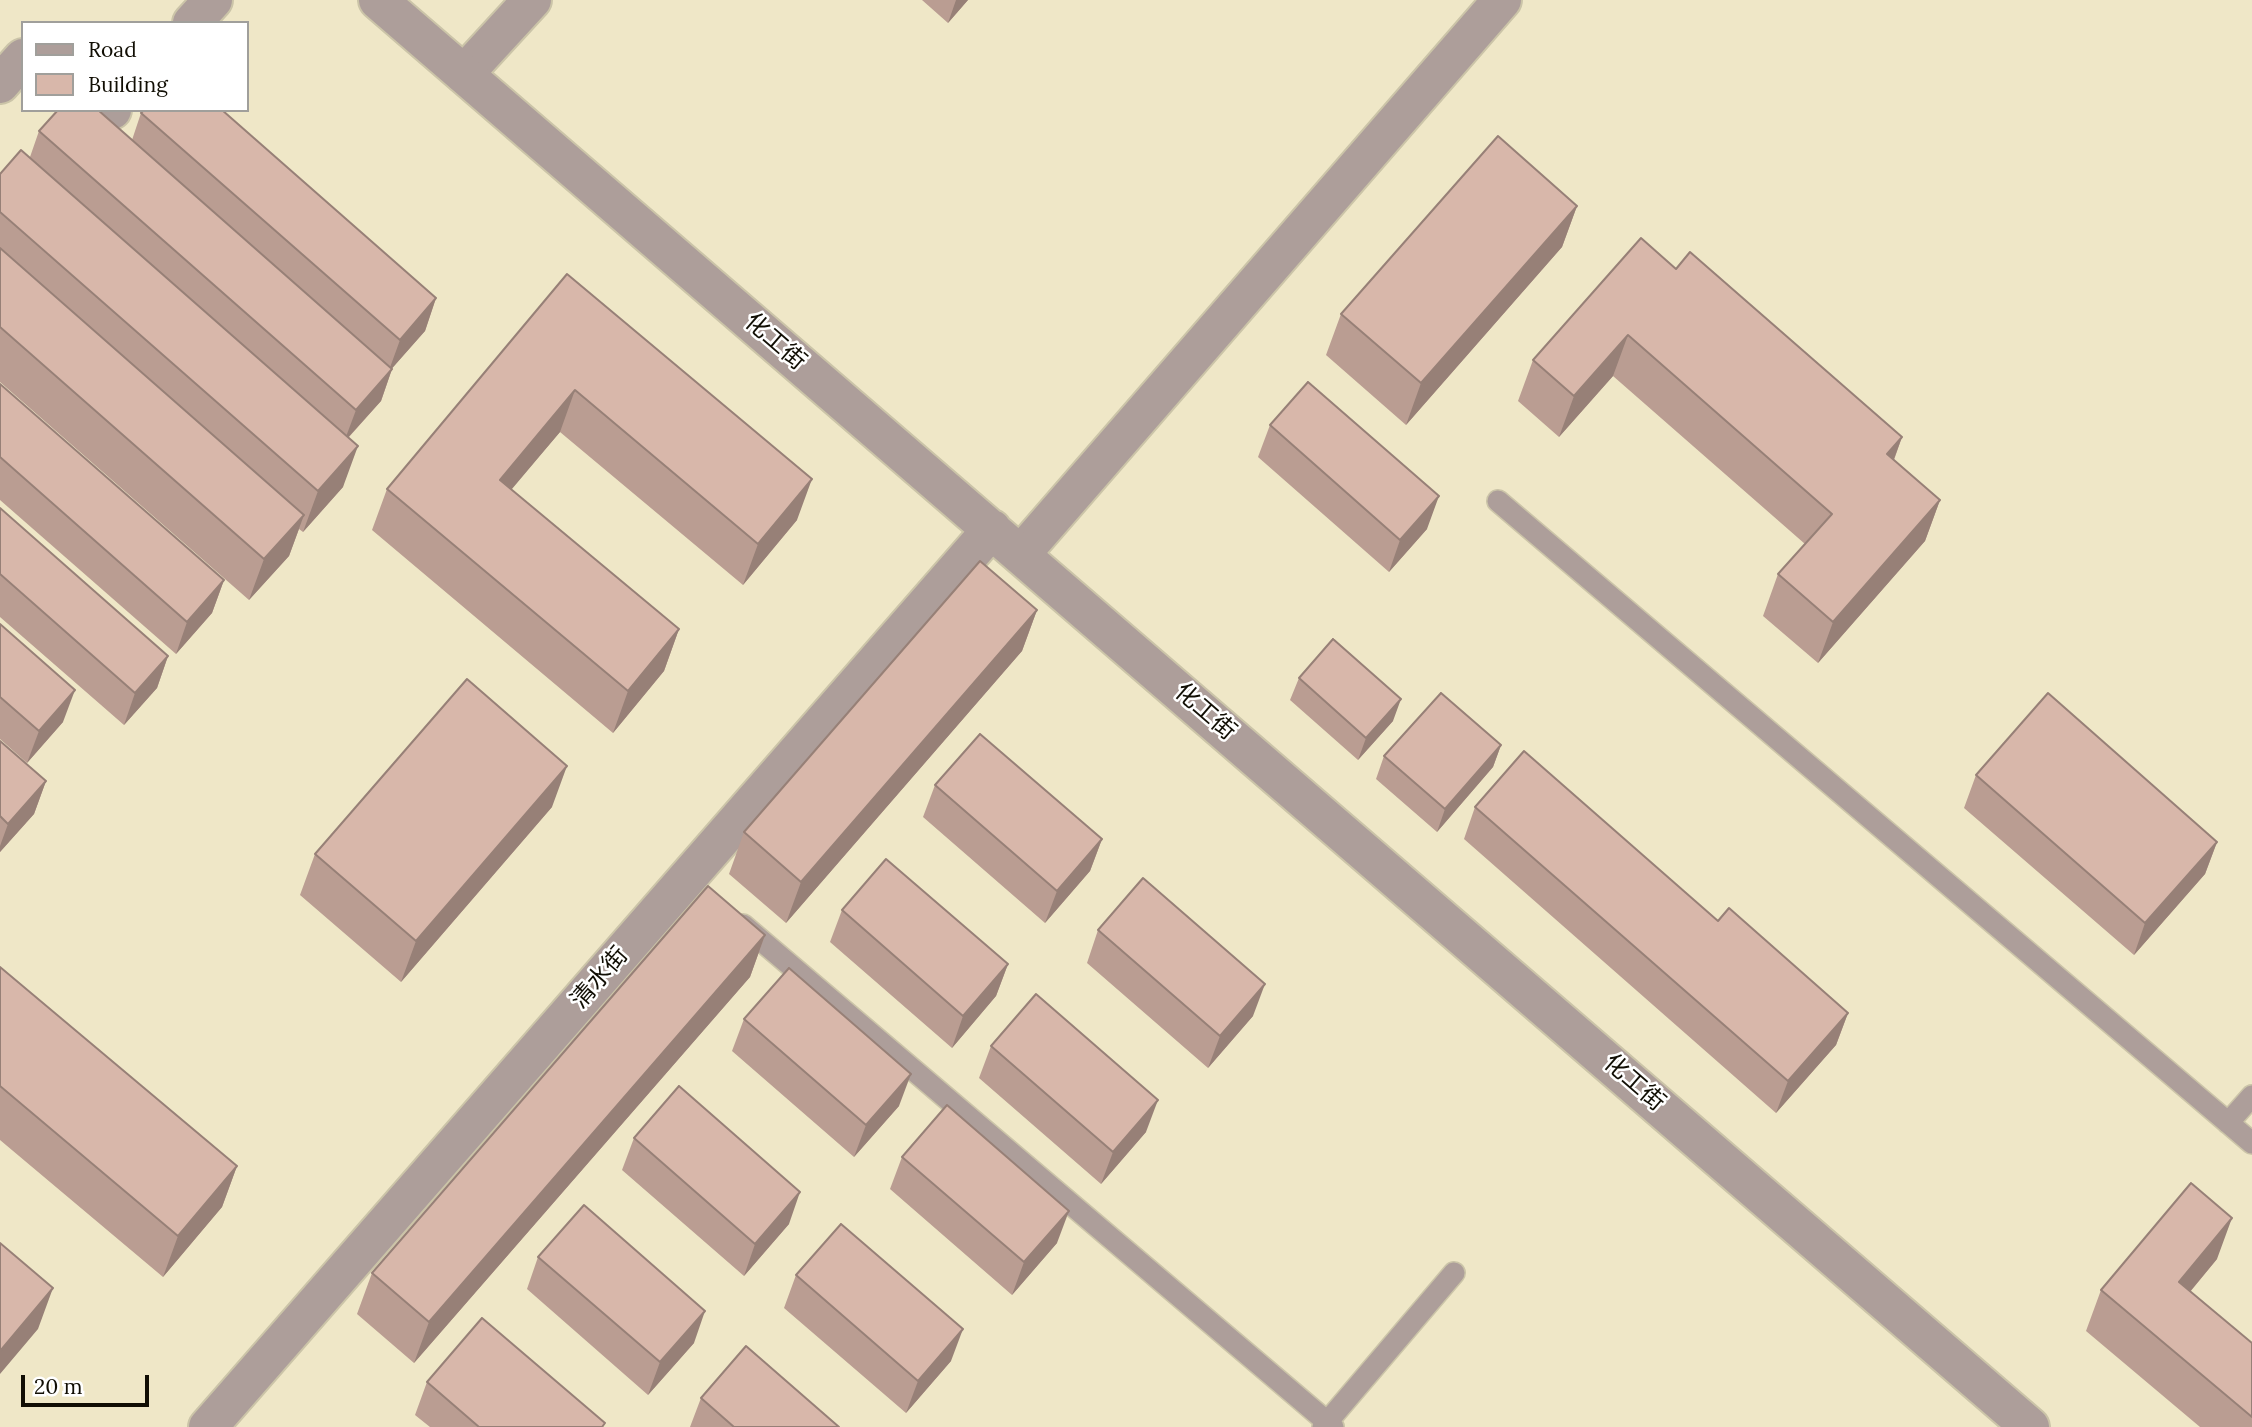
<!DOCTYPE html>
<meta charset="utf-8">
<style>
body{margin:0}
#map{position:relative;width:2252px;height:1427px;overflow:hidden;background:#efe7c7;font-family:Lora,serif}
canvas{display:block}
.legend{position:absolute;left:21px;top:21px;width:228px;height:91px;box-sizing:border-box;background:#fff;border:2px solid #a09f9b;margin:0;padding:9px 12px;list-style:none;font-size:21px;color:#110e04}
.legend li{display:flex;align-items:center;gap:14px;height:35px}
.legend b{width:35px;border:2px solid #a09f9b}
.scale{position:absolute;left:21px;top:1375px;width:128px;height:32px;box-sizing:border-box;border:4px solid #110e04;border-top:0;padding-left:9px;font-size:21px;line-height:24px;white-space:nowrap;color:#110e04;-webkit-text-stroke:5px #fff;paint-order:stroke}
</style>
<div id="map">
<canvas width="2252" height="1427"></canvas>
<ul class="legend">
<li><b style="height:9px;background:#ad9e9a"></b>Road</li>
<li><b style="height:19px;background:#d8b7aa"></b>Building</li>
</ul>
<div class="scale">20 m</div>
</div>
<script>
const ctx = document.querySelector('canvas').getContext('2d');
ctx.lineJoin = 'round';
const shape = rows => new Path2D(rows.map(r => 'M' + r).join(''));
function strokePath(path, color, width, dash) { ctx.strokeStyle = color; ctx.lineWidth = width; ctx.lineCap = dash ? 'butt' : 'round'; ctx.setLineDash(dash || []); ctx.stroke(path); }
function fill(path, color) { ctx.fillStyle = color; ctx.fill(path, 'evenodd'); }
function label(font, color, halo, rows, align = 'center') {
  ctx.font = font + ' Lora,"Noto Sans SC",serif'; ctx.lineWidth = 5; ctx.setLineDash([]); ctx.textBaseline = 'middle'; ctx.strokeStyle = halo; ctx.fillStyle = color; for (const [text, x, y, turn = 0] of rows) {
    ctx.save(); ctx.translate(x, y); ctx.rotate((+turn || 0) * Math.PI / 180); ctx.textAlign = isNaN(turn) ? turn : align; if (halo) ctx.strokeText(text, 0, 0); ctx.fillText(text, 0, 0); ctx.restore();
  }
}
const service = shape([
 [1498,501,2252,1143],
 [743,925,1333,1427],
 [2228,1123,2252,1096],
 [1323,1427,1454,1273]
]);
const minor = shape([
 [192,23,213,0],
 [464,74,532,0],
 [0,84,23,58],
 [110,110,112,110],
 [1021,554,1502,0]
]);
const tertiary = shape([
 [378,0,2030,1427],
 [208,1427,992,529]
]);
strokePath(service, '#cbc4a8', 24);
strokePath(minor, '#cbc4a8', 42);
strokePath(tertiary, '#cbc4a8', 42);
strokePath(service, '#ad9e9a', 21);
strokePath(minor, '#ad9e9a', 38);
strokePath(tertiary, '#ad9e9a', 38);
fill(shape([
 [922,0,968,0,948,23],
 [141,113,436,298,425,331,392,368,392,369,381,401,349,437,343,487,303,532,299,529,289,556,249,600,0,382,0,174,30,157,39,131,132,140],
 [1577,206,1562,247,1406,425,1326,355,1341,314],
 [1676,269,1902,437,1894,460,1940,500,1925,541,1818,663,1763,616,1778,574,1805,544,1613,376,1559,437,1518,401,1533,360],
 [567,274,797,520,743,585,560,432,511,489,679,629,664,671,613,733,372,530,387,489],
 [0,384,224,580,212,613,176,654,0,500],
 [1270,425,1427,529,1389,572,1258,457],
 [0,508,168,656,157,688,124,725,0,617],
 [1037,610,1022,651,786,923,729,874,744,832],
 [0,624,63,722,27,763,0,739],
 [1299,678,1393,721,1358,760,1290,700],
 [0,741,46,781,34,814,0,852],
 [1501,745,1493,767,1437,832,1376,779,1384,756],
 [1976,775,2217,842,2205,874,2134,955,1964,808],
 [935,785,1102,839,1090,871,1045,923,923,817],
 [552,807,401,982,300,895,315,854],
 [1475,807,1718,921,1848,1013,1836,1045,1776,1113,1464,839],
 [842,910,1008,964,996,996,952,1048,830,942],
 [1098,930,1253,1016,1208,1068,1087,963],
 [765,935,750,977,414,1363,357,1314,372,1273],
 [0,967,237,1166,222,1207,163,1277,0,1140],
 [744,1019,899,1106,854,1157,732,1051],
 [991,1046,1146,1132,1101,1184,979,1078],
 [634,1138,789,1224,744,1276,622,1170],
 [902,1157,1057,1243,1012,1295,890,1189],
 [538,1257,694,1343,648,1395,527,1289],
 [2217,1259,2190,1292,2252,1343,2252,1427,2200,1427,2086,1331,2101,1290],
 [796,1275,951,1361,906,1413,784,1308],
 [427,1382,604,1427,430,1427,415,1415],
 [701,1398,839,1427,690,1427]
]), '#ba9d92');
fill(shape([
 [956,0,968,0,948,23],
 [1577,206,1562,247,1406,425,1421,383],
 [436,298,425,331,388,373,400,340],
 [1628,335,1613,376,1559,437,1574,396],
 [392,369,381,401,344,442,356,410],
 [575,390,560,432,485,521,500,480],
 [1902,437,1887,478,1887,454],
 [358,446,343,487,303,532,318,491],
 [812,479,797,520,743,585,758,544],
 [1439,496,1427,529,1389,572,1400,540],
 [1940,500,1925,541,1818,663,1833,622],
 [304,515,289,556,249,600,264,559],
 [224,580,212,613,176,654,187,622],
 [1037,610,1022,651,786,923,801,882],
 [679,629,664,671,613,733,628,691],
 [168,656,157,688,124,725,135,693],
 [75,690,63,722,27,763,39,731],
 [1401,699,1393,721,1358,760,1366,738],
 [1501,745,1493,767,1437,832,1445,809],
 [567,766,552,807,401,982,416,941],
 [46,781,34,814,0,852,0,846,8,824],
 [1102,839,1090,871,1045,923,1057,891],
 [2217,842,2205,874,2134,955,2145,923],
 [765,935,750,977,414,1363,429,1322],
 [1008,964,996,996,952,1048,963,1016],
 [1265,984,1253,1016,1208,1068,1220,1036],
 [1848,1013,1836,1045,1776,1113,1788,1081],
 [911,1074,899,1106,854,1157,866,1125],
 [1158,1100,1146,1132,1101,1184,1113,1152],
 [237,1166,222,1207,163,1277,178,1236],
 [800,1192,789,1224,744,1276,755,1244],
 [1069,1211,1057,1243,1012,1295,1024,1262],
 [2232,1218,2217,1259,2164,1323,2179,1282],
 [53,1288,38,1329,0,1374,0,1351],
 [705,1311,694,1343,648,1395,660,1362],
 [963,1329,951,1361,906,1413,918,1381]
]), '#978077');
const building = shape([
 [58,110,98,110,392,369,356,410,39,131,58,110],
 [144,110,222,110,436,298,400,340,141,113,144,110],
 [1498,136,1577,206,1421,383,1341,314,1498,136],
 [21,150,358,446,318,491,0,212,0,174,21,150],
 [1641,238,1676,269,1690,252,1902,437,1887,454,1940,500,1833,622,1778,574,1832,514,1628,335,1574,396,1533,360,1641,238],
 [0,248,304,515,264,559,0,327,0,248],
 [567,274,812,479,758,544,575,390,500,480,679,629,628,691,387,489,567,274],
 [1308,382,1439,496,1400,540,1270,425,1308,382],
 [0,384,224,580,187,622,0,457,0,384],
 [0,508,168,656,135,693,0,574,0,508],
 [980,561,1037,610,801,882,744,832,980,561],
 [0,624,75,690,39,731,0,697,0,624],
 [1333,639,1401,699,1366,738,1299,678,1333,639],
 [467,679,567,766,416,941,315,854,467,679],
 [1441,693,1501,745,1445,809,1384,756,1441,693],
 [2048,693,2217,842,2145,923,1976,775,2048,693],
 [980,734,1102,839,1057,891,935,785,980,734],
 [0,741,46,781,8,824,0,816,0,741],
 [1524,751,1718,921,1729,908,1848,1013,1788,1081,1475,807,1524,751],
 [886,859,1008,964,963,1016,842,910,886,859],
 [1143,878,1265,984,1220,1036,1098,930,1143,878],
 [708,886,765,935,429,1322,372,1273,708,886],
 [0,967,237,1166,178,1236,0,1086,0,967],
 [789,968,911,1074,866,1125,744,1019,789,968],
 [1036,994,1158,1100,1113,1152,991,1046,1036,994],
 [679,1086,800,1192,755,1244,634,1138,679,1086],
 [947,1105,1069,1211,1024,1262,902,1157,947,1105],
 [2191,1183,2232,1218,2179,1282,2252,1343,2252,1417,2101,1290,2191,1183],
 [584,1205,705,1311,660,1362,538,1257,584,1205],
 [841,1224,963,1329,918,1381,796,1275,841,1224],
 [0,1243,53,1288,0,1351,0,1243],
 [482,1318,605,1423,602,1427,479,1427,427,1382,482,1318],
 [746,1346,839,1427,734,1427,701,1398,746,1346]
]);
fill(building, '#d8b7aa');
strokePath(building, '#978077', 2);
label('24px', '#110e04', '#fff', [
 ["化工街",775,342,41],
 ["化工街",1205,712,41],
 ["清水街",600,978,-49],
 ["化工街",1634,1083,41]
]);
</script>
